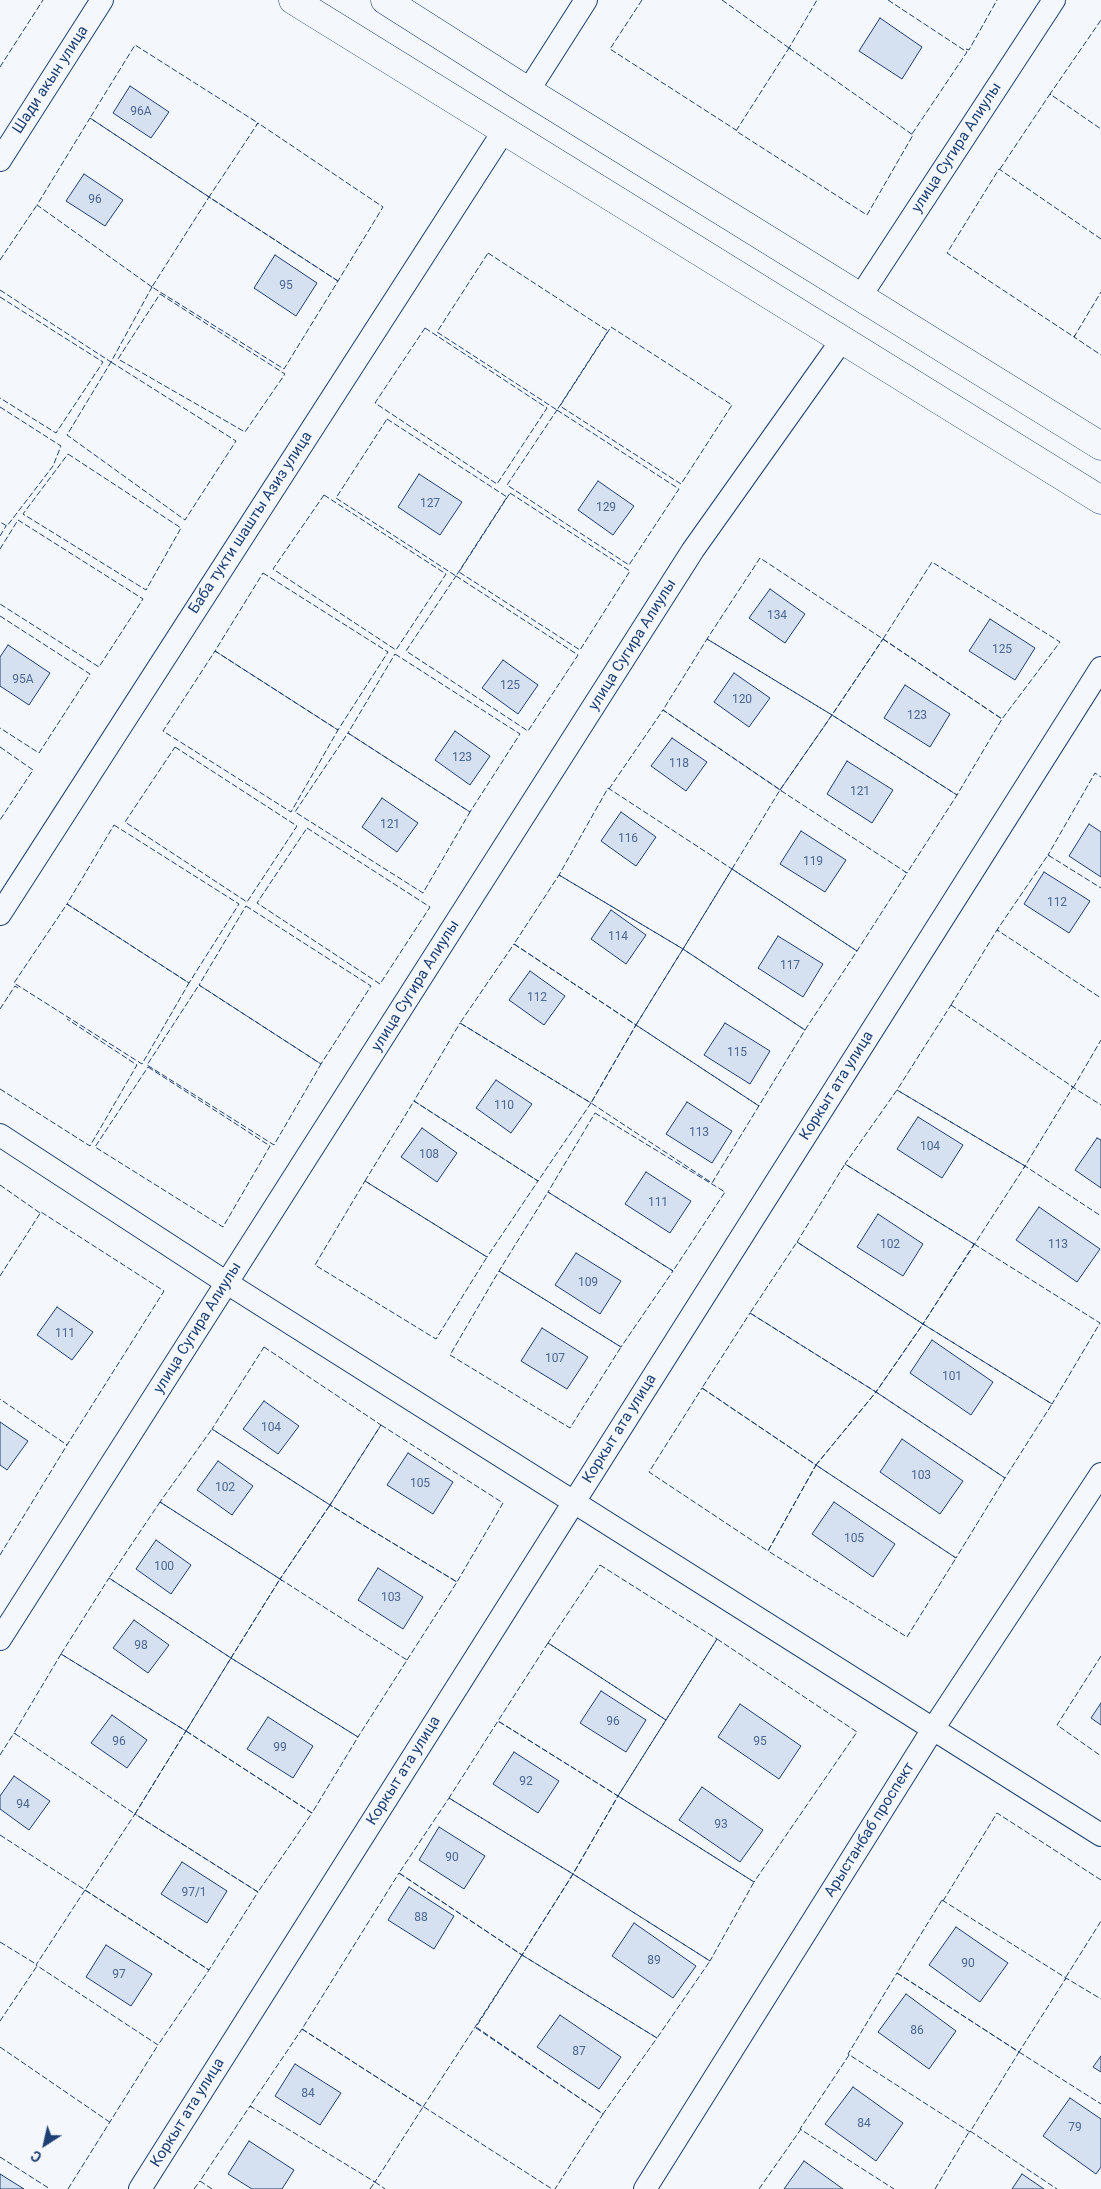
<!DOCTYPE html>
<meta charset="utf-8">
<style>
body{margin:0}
#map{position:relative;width:1101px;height:2189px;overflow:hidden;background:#f4f7fb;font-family:Roboto,sans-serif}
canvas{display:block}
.north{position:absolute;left:20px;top:2119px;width:50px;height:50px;-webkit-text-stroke:4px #f4f7fb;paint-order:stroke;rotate:215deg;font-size:14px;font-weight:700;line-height:20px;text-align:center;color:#1d3f73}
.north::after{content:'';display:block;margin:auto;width:18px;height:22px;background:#1d3f73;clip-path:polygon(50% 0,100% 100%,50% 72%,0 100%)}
</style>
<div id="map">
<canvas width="1101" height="2189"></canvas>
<div class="north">С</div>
</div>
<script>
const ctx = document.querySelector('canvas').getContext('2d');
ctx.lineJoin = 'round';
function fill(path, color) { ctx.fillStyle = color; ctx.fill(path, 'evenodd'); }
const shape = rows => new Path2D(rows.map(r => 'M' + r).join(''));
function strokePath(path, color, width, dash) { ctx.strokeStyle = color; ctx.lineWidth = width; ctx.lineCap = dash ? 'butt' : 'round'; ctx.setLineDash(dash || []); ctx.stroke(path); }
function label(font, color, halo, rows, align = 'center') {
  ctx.font = font + ' Roboto,sans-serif'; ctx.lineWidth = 4; ctx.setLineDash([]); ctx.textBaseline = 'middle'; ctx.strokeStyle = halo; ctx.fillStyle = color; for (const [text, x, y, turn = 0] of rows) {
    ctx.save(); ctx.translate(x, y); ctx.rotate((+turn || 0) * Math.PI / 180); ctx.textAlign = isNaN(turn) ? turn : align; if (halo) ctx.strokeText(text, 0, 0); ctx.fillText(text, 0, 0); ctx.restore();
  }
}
const building = shape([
 [880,18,922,47,902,79,859,51,880,18],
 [130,86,169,112,151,138,113,113,130,86],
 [84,174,123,200,105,226,66,201,84,174],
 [275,255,317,283,296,316,254,288,275,255],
 [419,474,462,502,440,535,398,507,419,474],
 [598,481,634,506,613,535,578,510,598,481],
 [770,589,805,614,785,643,749,618,770,589],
 [990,619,1035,648,1015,680,969,651,990,619],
 [8,645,50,673,29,705,0,686,0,657,8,645],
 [503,660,538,685,518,714,482,688,503,660],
 [734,673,770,698,749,727,714,702,734,673],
 [905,685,950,714,930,747,884,718,905,685],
 [455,731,490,756,470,785,435,760,455,731],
 [672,738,707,762,686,791,651,766,672,738],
 [847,761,893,790,872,823,827,794,847,761],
 [382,798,418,823,397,852,362,827,382,798],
 [621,812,656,837,636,866,601,841,621,812],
 [1089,824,1101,832,1101,877,1069,856,1089,824],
 [801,831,846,860,825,892,780,864,801,831],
 [1044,872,1090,901,1069,933,1024,904,1044,872],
 [611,910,646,935,626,964,591,939,611,910],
 [778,936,823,964,803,997,758,968,778,936],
 [530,971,565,996,544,1025,509,1000,530,971],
 [725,1023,770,1051,750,1084,704,1055,725,1023],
 [496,1080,532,1104,511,1133,476,1108,496,1080],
 [687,1102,732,1131,712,1163,666,1134,687,1102],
 [918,1117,963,1145,942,1178,897,1149,918,1117],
 [422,1128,457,1153,437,1182,401,1157,422,1128],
 [1097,1138,1101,1140,1101,1188,1075,1170,1097,1138],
 [646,1172,691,1201,670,1233,625,1204,646,1172],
 [1039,1207,1100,1249,1077,1282,1016,1240,1039,1207],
 [878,1214,923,1244,903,1276,857,1247,878,1214],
 [576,1253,621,1281,600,1314,555,1285,576,1253],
 [57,1307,93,1332,72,1360,37,1335,57,1307],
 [542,1328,588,1357,567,1389,521,1361,542,1328],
 [932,1340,993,1382,971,1415,910,1373,932,1340],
 [264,1401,299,1426,278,1454,243,1429,264,1401],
 [0,1422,28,1441,7,1470,0,1465,0,1422],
 [902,1439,963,1481,940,1514,880,1472,902,1439],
 [408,1453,453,1482,433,1514,387,1485,408,1453],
 [218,1461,253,1486,232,1515,197,1490,218,1461],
 [834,1502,895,1544,873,1577,812,1534,834,1502],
 [156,1540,191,1565,171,1594,136,1569,156,1540],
 [378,1568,423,1597,403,1629,358,1600,378,1568],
 [134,1620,169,1645,148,1673,113,1648,134,1620],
 [601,1691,646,1720,626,1752,580,1723,601,1691],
 [1101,1703,1101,1725,1091,1718,1101,1703],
 [740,1704,801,1746,779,1779,718,1737,740,1704],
 [112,1715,147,1740,127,1768,91,1743,112,1715],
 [268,1717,313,1746,293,1778,247,1749,268,1717],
 [514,1752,559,1781,538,1813,493,1784,514,1752],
 [14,1776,50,1801,29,1830,0,1809,0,1796,14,1776],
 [702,1787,763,1830,740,1862,679,1820,702,1787],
 [439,1827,485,1856,464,1889,419,1860,439,1827],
 [182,1862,227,1891,207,1923,161,1894,182,1862],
 [409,1887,454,1916,434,1949,388,1920,409,1887],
 [634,1923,696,1966,673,1998,612,1956,634,1923],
 [956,1927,1008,1963,980,2002,929,1965,956,1927],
 [106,1945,152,1974,131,2006,86,1977,106,1945],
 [906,1994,956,2031,929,2069,878,2032,906,1994],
 [560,2015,621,2057,599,2089,537,2047,560,2015],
 [1101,2056,1101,2072,1093,2067,1101,2056],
 [295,2064,341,2093,320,2125,275,2096,295,2064],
 [853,2087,903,2123,876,2161,825,2124,853,2087],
 [1070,2098,1101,2119,1101,2167,1096,2174,1043,2136,1070,2098],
 [249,2141,294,2170,282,2189,252,2189,228,2174,249,2141],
 [804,2161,843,2189,784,2189,804,2161],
 [0,2174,24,2189,0,2189,0,2174],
 [1022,2174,1044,2189,1012,2189,1022,2174]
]);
fill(building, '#d5e0f0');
strokePath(building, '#1d3f73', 1);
const street = shape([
 [528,91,586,0],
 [0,160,102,0],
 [860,297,1054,0],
 [0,914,503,132],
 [0,1135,227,1283,1101,1835],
 [0,1639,693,550,842,340],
 [140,2189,1101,668],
 [645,2189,933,1729,1101,1474]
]);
const secondary = shape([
 [293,0,1101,500],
 [385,0,528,91,1101,446]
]);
strokePath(street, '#1d3f73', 24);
strokePath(secondary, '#1d3f73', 29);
strokePath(street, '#f4f7fb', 22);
strokePath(secondary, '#f4f7fb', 28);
strokePath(shape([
 [642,0,610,49,736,130],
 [722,0,789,48],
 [888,0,967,52,912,134],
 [789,48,913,135,867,215,736,131,789,48],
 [791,49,789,48,817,0],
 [966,49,969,50,997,0],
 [0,67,43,0],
 [1051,95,1050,94,1101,20],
 [1000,169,1050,94,1101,129],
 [209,197,90,118,135,45,258,123,256,125],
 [1101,239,999,169,947,253,1074,337,1101,292],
 [488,253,608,331,557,410,437,332,488,253],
 [0,260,37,205,38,206],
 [338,281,209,197,258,123,383,207,338,281,284,369,152,287,209,197,338,281],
 [152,287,37,205,90,118,209,197],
 [0,290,111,362,152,287,150,286],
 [160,294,285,374,245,432,118,359,160,294],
 [0,297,103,362,56,433,0,398],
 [611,327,732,405,681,484,560,406,611,327],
 [425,328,547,408,497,484,375,403,425,328],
 [1075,335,1074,337,1101,355],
 [111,362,236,441,185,520,67,435,111,362],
 [0,407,61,446,53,466,7,526,0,522],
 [557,410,679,489,629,565,507,485,557,410],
 [387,419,507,497,456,576,336,498,387,419],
 [68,454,181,528,146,590,23,514,68,454],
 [510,493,630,571,580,650,459,572,510,493],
 [324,495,446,574,396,650,273,569,324,495],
 [0,536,6,526],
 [0,549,18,520,143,599,99,667,0,604],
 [263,573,388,652,338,730,215,651,263,573],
 [456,576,578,655,528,731,406,651,456,576],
 [0,616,90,674,39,753,0,728],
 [707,639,832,715,780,790,663,710,707,639],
 [883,639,932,562,1060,642,1002,719,883,639,760,558,707,639,832,715,883,639],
 [883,639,1002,719,957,795,832,715,883,639],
 [215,651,338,730,291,812,163,731,215,651],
 [395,654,520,734,470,812,348,733,395,654],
 [348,733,470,812,423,893,295,812,348,733],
 [0,747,33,770,0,820],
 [175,747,297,826,247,902,125,822,175,747],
 [609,789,663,710,782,791],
 [780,790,832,715,957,795,907,873,905,872],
 [114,825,239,904,189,983,67,904,114,825],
 [307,828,430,907,380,984,257,903,307,828],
 [1050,856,1048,855,1095,773,1101,777],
 [732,869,780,790,907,873,857,951,732,869,608,788,559,875,683,949,732,869],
 [732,869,857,951,805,1030,683,949,732,869],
 [559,875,683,949,636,1025,514,944,559,875],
 [67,904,189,983,142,1064,14,983,67,904],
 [246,906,371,986,321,1064,199,985,246,906],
 [999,931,997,930,1048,855,1101,888],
 [514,944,636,1025,591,1103,460,1023,514,944],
 [199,985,321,1064,274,1145,147,1065,199,985],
 [951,1005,1073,1087,1025,1166,897,1090,951,1005],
 [951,1005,997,930,1101,998],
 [0,1009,15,986,18,988],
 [460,1023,591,1103,538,1181,414,1101,460,1023],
 [148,1067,270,1146,223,1227,95,1147,148,1067],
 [1071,1086,1101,1105],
 [1073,1088,1101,1040],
 [0,1089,90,1146,137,1065,67,1019],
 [414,1101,538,1181,487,1257,365,1181,414,1101],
 [759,1106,636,1025,591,1103,712,1183,805,1030,683,949,636,1025,759,1106],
 [595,1113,725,1192,673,1271,548,1192,595,1113],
 [1024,1168,1025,1166,1101,1216],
 [365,1181,487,1257,436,1339,315,1265,365,1181],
 [0,1185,40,1213],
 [548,1192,673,1271,621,1347,499,1271,548,1192],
 [797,1242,923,1324,876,1392,750,1313,797,1242],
 [974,1244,845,1164,797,1242,923,1324,1025,1166,897,1090,845,1164,974,1244],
 [974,1244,1100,1323,1052,1404,923,1324,974,1244],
 [499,1271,621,1347,570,1428,450,1355,499,1271],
 [0,1276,41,1212,164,1291,67,1445,0,1399],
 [750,1313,876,1392,816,1465,702,1388,750,1313],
 [923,1324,1052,1404,1005,1478,876,1392,923,1324],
 [264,1347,381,1425,330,1505,212,1429,264,1347],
 [702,1388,816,1465,768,1551,649,1472,702,1388],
 [876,1392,1005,1478,956,1558,816,1465,876,1392],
 [381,1425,503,1503,457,1582,330,1505,381,1425],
 [816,1465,956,1558,907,1637,768,1551,816,1465],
 [160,1502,280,1579,231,1658,109,1578,160,1502],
 [330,1505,280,1579,160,1502,212,1429,330,1505,457,1582,407,1660],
 [0,1555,67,1445,66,1444],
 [600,1565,717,1639,666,1720,548,1643,600,1565],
 [282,1581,280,1579,330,1505],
 [717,1639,857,1732,754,1882,618,1796,717,1639],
 [548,1643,666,1720,618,1796,498,1721,548,1643],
 [61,1654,186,1731,135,1814,14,1733,61,1654],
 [1101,1656,1057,1725,1101,1756],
 [231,1658,109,1578,61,1654,186,1731,231,1658,280,1579,407,1660,358,1737,231,1658],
 [231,1658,358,1737,312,1813,186,1731,231,1658],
 [186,1731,312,1813,258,1892,135,1814,186,1731],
 [0,1755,14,1733,16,1734],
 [618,1796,754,1882,710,1961,573,1874,618,1796],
 [449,1798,573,1874,522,1955,399,1873,449,1798],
 [0,1835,85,1890,209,1970,258,1892,135,1814,85,1890],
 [399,1873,522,1955,423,2107,302,2029,399,1873],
 [573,1874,522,1955,657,2038,710,1961,573,1874,449,1798,498,1721,618,1796,573,1874],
 [85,1890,209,1970,158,2045,36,1965,85,1890],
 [942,1900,1066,1978,1019,2052,897,1973,942,1900],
 [943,1901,997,1813,1101,1880],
 [0,1942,36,1964],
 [522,1955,657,2038,603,2114,476,2027,522,1955],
 [897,1973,1019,2052,970,2132,848,2054,897,1973],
 [1066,1977,1101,1921],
 [1065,1980,1066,1978,1101,1999],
 [0,2021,37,1966],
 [476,2028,603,2114,555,2189],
 [302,2029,423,2107,375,2182,250,2106,302,2029],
 [0,2047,111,2123],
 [1019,2052,1101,2104],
 [849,2055,800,2129,894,2189],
 [424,2107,552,2189],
 [970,2131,1057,2189],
 [0,2157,50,2189],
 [375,2182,385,2189],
 [68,2189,158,2045],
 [194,2189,200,2181],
 [212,2189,200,2181,250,2106,252,2107],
 [370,2189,375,2182,373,2181],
 [759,2189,801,2129],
 [935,2189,969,2132]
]), '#1d3f73', 1, [6, 2.5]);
label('12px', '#4b6792', null, [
 ["96А",141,112],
 ["96",95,200],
 ["95",286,286],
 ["127",430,504],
 ["129",606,508],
 ["134",777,616],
 ["125",1002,650],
 ["95А",23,680],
 ["125",510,686],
 ["120",742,700],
 ["123",917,716],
 ["123",462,758],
 ["118",679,764],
 ["121",860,792],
 ["121",390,825],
 ["116",628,839],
 ["119",813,862],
 ["112",1057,903],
 ["114",618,937],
 ["117",790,966],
 ["112",537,998],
 ["115",737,1053],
 ["110",504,1106],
 ["113",699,1133],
 ["104",930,1147],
 ["108",429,1155],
 ["111",658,1203],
 ["102",890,1245],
 ["113",1058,1245],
 ["109",588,1283],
 ["111",65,1334],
 ["107",555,1359],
 ["101",952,1377],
 ["104",271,1428],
 ["103",921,1476],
 ["105",420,1484],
 ["102",225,1488],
 ["105",854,1539],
 ["100",164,1567],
 ["103",391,1598],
 ["98",141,1646],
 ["96",613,1722],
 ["96",119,1742],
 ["95",760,1742],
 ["99",280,1748],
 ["92",526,1782],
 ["94",23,1805],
 ["93",721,1825],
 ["90",452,1858],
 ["97/1",194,1893],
 ["88",421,1918],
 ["89",654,1961],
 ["90",968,1964],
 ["97",119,1975],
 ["86",917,2031],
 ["87",579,2052],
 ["84",308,2094],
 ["84",864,2124],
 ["79",1075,2128]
]);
label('15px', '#1d3f73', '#f4f7fb', [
 ["Шади акын улица",51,80,-57],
 ["улица Сугира Алиулы",957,148,-57],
 ["Баба тукти шашты Азиз улица",251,523,-57],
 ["улица Сугира Алиулы",633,645,-58],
 ["улица Сугира Алиулы",416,986,-58],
 ["Коркыт ата улица",837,1086,-58],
 ["улица Сугира Алиулы",198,1328,-58],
 ["Коркыт ата улица",620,1429,-58],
 ["Коркыт ата улица",404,1771,-58],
 ["Арыстанбаб проспект",870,1830,-58],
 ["Коркыт ата улица",188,2113,-58]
]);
</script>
